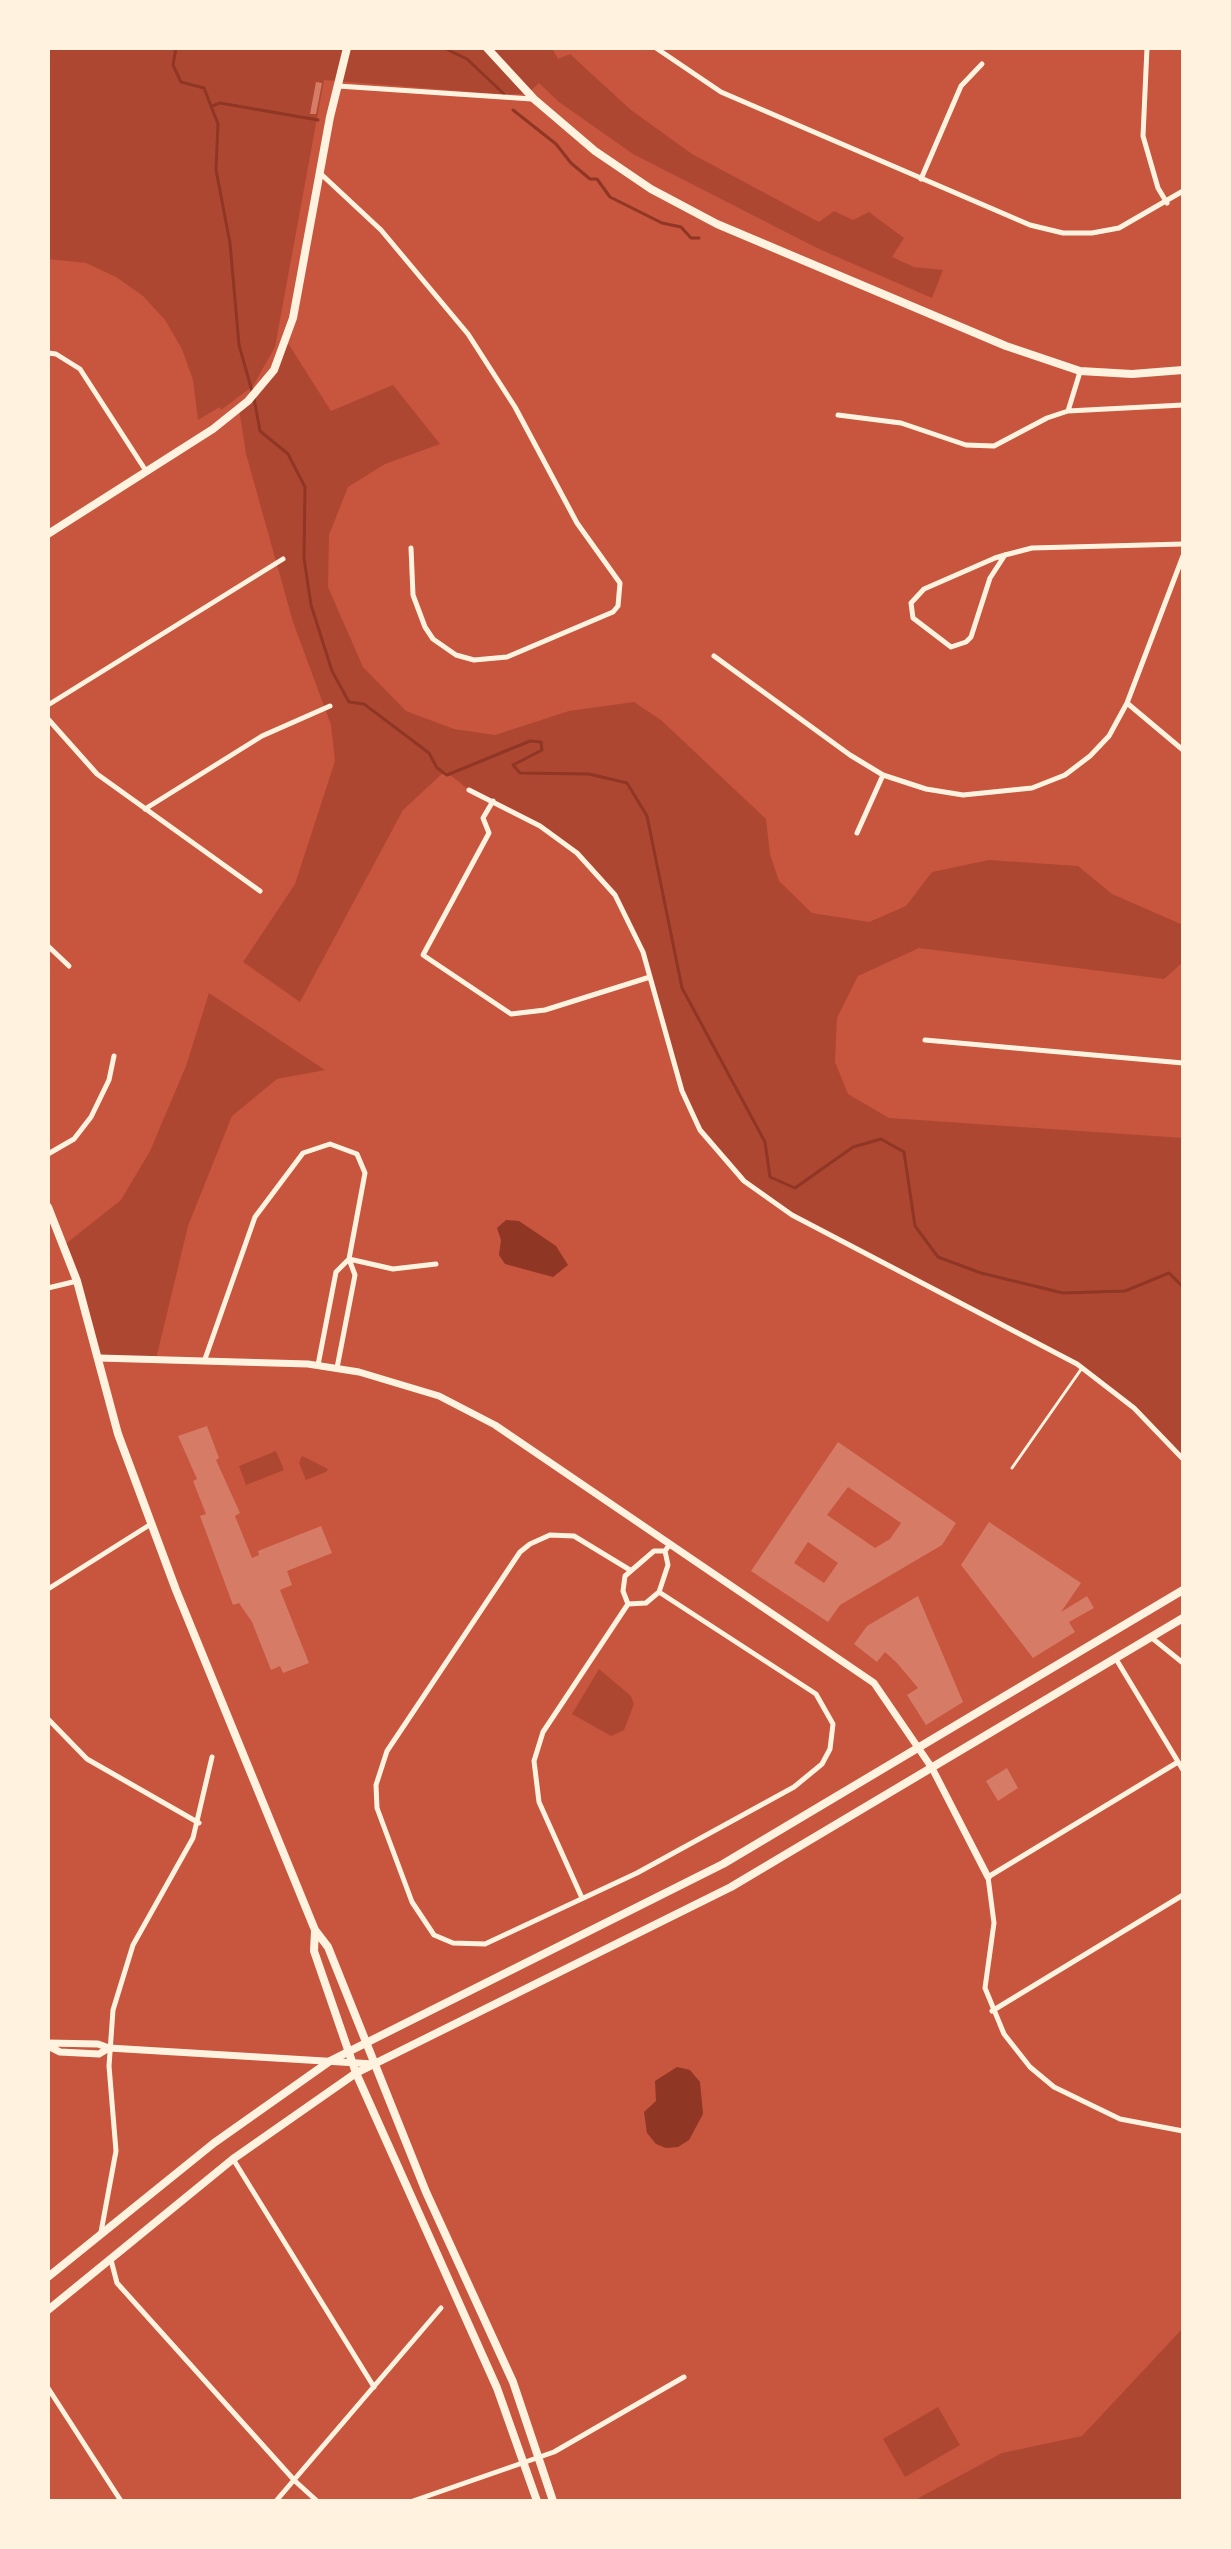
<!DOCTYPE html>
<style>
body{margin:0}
#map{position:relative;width:1231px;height:2549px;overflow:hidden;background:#c8553d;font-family:"Archivo Narrow",sans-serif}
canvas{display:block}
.frame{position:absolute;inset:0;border:50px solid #fff3e0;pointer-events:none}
</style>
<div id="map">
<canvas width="1231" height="2549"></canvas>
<div class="frame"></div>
</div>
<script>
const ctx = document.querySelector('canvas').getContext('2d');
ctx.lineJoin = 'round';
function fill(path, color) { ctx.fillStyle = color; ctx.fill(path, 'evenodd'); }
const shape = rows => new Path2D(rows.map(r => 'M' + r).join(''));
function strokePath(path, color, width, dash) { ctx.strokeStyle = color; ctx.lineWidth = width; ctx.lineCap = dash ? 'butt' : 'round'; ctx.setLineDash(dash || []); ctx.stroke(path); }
fill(shape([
 [48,48,552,48,558,59,570,54,631,110,692,154,819,222,834,211,853,220,869,212,904,238,892,257,914,267,943,270,932,298,819,249,633,154,559,102,539,83,527,94,498,94,324,80,275,347,253,386,221,410,220,407,198,420,193,380,182,349,165,320,143,296,116,277,86,263,48,259],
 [286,340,331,411,393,385,440,444,385,464,348,487,329,535,328,587,363,667,406,711,454,729,495,735,569,711,634,702,661,720,766,819,770,854,779,881,812,913,869,922,906,906,932,872,989,860,1078,866,1112,894,1183,925,1183,962,1164,979,919,948,858,976,837,1018,835,1062,848,1094,889,1118,1183,1138,1183,1459,1155,1427,1077,1364,792,1215,744,1181,700,1130,682,1091,643,952,615,895,577,853,540,826,469,790,445,771,403,810,300,1002,243,962,295,884,335,761,331,725,293,622,246,454,239,409,266,382],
 [209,993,325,1070,277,1079,232,1116,188,1226,156,1359,99,1358,63,1246,121,1200,150,1151,186,1066],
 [276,1451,284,1470,246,1485,239,1466],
 [302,1456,328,1469,326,1472,306,1480,299,1463],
 [599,1669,631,1696,634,1704,624,1730,611,1736,572,1714],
 [1183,2328,1183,2501,913,2501,1002,2453,1082,2436],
 [938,2407,960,2445,905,2477,883,2439]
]), '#ae4732');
fill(shape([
 [506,1220,519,1221,556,1246,568,1265,553,1277,505,1264,499,1255,501,1240,497,1228],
 [677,2067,690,2070,700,2082,703,2114,689,2140,678,2147,666,2148,656,2144,647,2133,644,2112,656,2101,655,2081]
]), '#8f3625');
strokePath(shape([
 [176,48,173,65,181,82,204,88,218,124,216,170,230,243,239,345,252,391],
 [444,48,467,59,504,94],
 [212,106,220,103,318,120],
 [513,110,556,144,571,163,590,179,597,179,610,197,662,223,681,227,691,238,699,238],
 [254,398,260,431,288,454,305,487,304,558,311,605,332,671,349,702,364,704,429,753,437,768,447,775,530,741,541,742,542,750,513,765,520,773,589,774,627,783,647,816,682,988,765,1142,770,1177,795,1188,853,1147,881,1139,904,1152,915,1226,938,1257,981,1273,1063,1293,1125,1291,1169,1273,1183,1287],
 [1183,1310,1183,1312]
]), '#8f3625', 3);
fill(shape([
 [316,82,322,83,316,114,310,114],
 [207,1426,219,1458,216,1460,240,1513,235,1516,252,1558,259,1555,258,1551,321,1526,332,1553,287,1571,292,1585,280,1590,309,1663,283,1673,280,1666,271,1670,252,1622,239,1603,233,1605,200,1516,206,1514,193,1481,197,1479,178,1436],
 [838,1442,956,1523,942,1545,840,1605,828,1622,751,1571],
 [848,1487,901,1523,890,1539,875,1548,827,1515],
 [808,1542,838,1563,824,1583,794,1563],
 [989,1522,1081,1583,1061,1612,1087,1596,1094,1608,1069,1622,1075,1632,1033,1658,961,1565],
 [918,1596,963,1702,926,1725,907,1695,918,1688,897,1663,885,1652,877,1662,854,1644,867,1626],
 [1007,1768,1018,1788,998,1801,986,1781]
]), '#d67c66');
strokePath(shape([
 [1012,1468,1082,1368]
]), '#fff3e0', 3);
strokePath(shape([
 [656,48,721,92,1030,225,1063,233,1092,233,1119,228,1183,191],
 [1147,48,1143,136,1158,188,1167,203],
 [338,86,532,99],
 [321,174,381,230,468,334,515,407,577,523,620,583,618,606,613,612,507,657,474,660,456,655,433,639,425,627,413,595,411,548],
 [921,179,961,86,982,64],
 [48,353,56,354,80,369,146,471],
 [1068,411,1183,405],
 [838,415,901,423,966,445,994,446,1047,418,1068,411,1080,372],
 [1005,555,990,578,971,637,966,642,951,647,913,618,911,603,924,589,995,558,1005,555,1032,548,1183,544],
 [714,656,850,755,883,775,926,789,963,795,1032,788,1065,775,1090,756,1109,736,1127,703,1183,556],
 [1127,703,1183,750],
 [48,705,283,559],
 [48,719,97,774,260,891],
 [469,790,540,826,577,853,615,895,643,952,682,1091,700,1130,744,1181,792,1215,1077,1364,1134,1408,1183,1459],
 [493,801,483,818,489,833,423,955,511,1014,545,1010,650,977],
 [145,809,262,736,330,706],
 [857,833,883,775],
 [48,946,69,966],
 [925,1040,1183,1063],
 [48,1154,74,1139,91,1117,109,1080,114,1056],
 [349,1259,393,1269,436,1264],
 [48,1288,77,1281],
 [205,1359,255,1217,303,1153,330,1144,357,1154,365,1173,349,1259,355,1275,337,1368],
 [318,1365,336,1272,349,1259],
 [630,1570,574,1536,550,1535,530,1544,520,1552,387,1751,376,1785,377,1808,412,1902,434,1935,453,1943,485,1944,637,1873,794,1787,822,1764,830,1749,833,1724,816,1694,659,1592],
 [48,1589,151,1524],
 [628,1604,623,1591,625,1576,654,1551,665,1551,670,1544],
 [628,1604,646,1603,659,1592,668,1565,665,1551],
 [1152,1638,1183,1663],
 [1116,1659,1183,1770],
 [48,1719,87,1759,199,1823],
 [1178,1762,988,1877,994,1923,985,1988,1004,2034,1030,2067,1054,2087,1120,2119,1183,2131],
 [582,1898,539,1802,534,1761,543,1732,628,1604],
 [992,2011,1183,1895],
 [233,2159,374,2387],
 [101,2232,116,2151,109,2066,113,2010,133,1945,193,1838,212,1757],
 [111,2260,117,2283,295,2481,317,2501],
 [48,2388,121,2501],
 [276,2501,441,2308],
 [413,2501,554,2452,684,2377]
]), '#fff3e0', 5);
strokePath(shape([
 [99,1358,308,1364,359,1372,439,1396,495,1425,874,1683,932,1768,988,1877],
 [48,2043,98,2044,109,2048,374,2064],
 [48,2046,60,2052,99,2054,109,2048]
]), '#fff3e0', 7);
strokePath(shape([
 [48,534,213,429,248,401,274,370,293,318,330,117,347,48],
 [48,1207,77,1281,118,1434,176,1590,315,1930,328,1947,426,2192,513,2382,553,2501],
 [315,1931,314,1951,356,2073,497,2388,537,2501]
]), '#fff3e0', 8);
strokePath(shape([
 [487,48,534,99,595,151,651,189,717,224,1006,346,1080,371,1132,374,1183,370],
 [48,2277,214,2143,330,2061,723,1864,1183,1590],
 [48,2310,233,2159,356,2073,731,1887,1183,1618]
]), '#fff3e0', 8);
</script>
